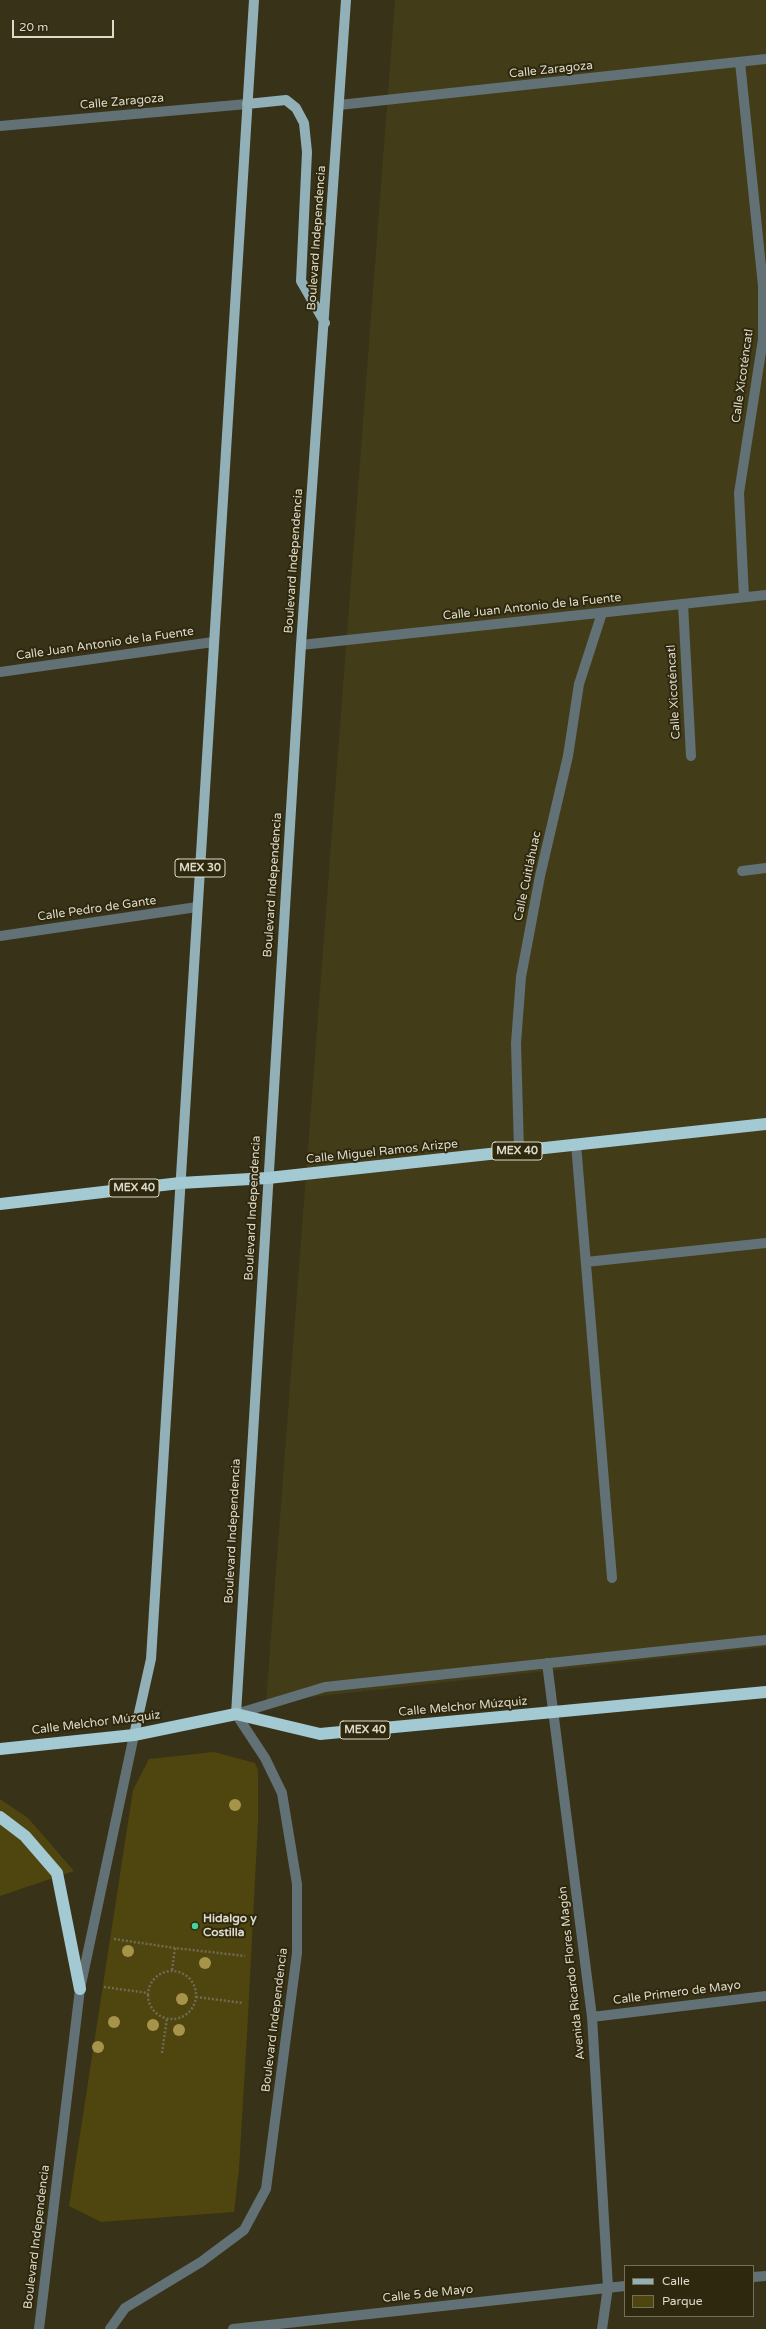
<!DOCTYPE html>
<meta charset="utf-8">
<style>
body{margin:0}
#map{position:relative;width:766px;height:2329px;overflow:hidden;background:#383218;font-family:"Varela Round",sans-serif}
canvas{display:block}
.legend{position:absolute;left:624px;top:2265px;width:130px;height:52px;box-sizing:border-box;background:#2e280e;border:1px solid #746f59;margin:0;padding:5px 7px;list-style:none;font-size:12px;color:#dddaca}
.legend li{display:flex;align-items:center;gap:8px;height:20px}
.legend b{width:20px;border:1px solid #746f59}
.scale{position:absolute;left:12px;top:20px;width:102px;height:18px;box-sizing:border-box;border:2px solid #dddaca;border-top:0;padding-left:5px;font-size:12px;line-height:14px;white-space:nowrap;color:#dddaca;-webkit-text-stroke:3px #2e280e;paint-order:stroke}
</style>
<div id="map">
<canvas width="766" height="2329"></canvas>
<ul class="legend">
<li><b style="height:5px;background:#91b0b8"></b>Calle</li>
<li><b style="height:11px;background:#4f450e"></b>Parque</li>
</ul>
<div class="scale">20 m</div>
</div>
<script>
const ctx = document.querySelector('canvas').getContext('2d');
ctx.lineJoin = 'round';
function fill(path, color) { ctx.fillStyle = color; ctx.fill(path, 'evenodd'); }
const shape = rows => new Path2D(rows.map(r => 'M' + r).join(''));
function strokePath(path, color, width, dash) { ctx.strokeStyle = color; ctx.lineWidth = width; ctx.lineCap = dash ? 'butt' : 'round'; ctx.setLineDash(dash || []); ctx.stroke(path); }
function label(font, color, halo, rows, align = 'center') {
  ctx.font = font + ' "Varela Round",sans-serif'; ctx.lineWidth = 4; ctx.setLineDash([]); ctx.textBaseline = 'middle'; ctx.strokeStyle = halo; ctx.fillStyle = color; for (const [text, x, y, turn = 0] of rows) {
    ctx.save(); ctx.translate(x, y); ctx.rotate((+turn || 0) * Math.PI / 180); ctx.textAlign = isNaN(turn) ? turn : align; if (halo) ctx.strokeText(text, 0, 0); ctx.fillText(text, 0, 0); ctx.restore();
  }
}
fill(shape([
 [395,0,766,0,766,1647,266,1702]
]), '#433c19');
fill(shape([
 [214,1752,255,1763,258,1770,258,1823,247,2035,239,2169,234,2212,101,2222,69,2206,133,1790,149,1759],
 [0,1799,28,1818,74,1871,0,1896]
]), '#4f450e');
strokePath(shape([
 [114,1939,175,1948],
 [172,1970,175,1948,245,1956],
 '148 1995a24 24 0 1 1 48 0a24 24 0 1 1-48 0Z',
 [104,1987,148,1993],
 [196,1997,243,2003],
 [162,2053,167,2018]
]), '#706b54', 2.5, [2, 2]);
strokePath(shape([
 [740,62,763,286,763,339,739,493,744,597],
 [339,105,766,59],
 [0,126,247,104],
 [683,604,691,756],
 [301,645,766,595],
 [0,672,213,642],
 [742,871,766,868],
 [0,936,197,907],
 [576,1144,612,1578],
 [519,1151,516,1043,521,977,540,876,568,756,579,684,602,613],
 [586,1262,766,1243],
 [547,1663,592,2017,608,2287,602,2329],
 [592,2017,766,1996],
 [753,2277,766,2276],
 [39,2329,80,1989,134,1735],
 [110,2329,125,2308,201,2262,244,2230,266,2189,297,1953,297,1884,282,1793,265,1758,236,1714,325,1687,766,1640],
 [233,2329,625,2286]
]), '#627175', 10);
strokePath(shape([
 [247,104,286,100,296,108,304,123,307,152,301,281,325,323],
 [236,1714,301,645,346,0],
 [134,1735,151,1659,254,0]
]), '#91b0b8', 10);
strokePath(shape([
 [0,1204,180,1183,268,1178,766,1124],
 [0,1749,134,1735,236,1714,320,1734,766,1692],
 [0,1817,25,1836,57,1873,80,1989]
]), '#a3c9d3', 12);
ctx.fillStyle = '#a5944a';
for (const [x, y] of [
 [235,1805],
 [128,1951],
 [205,1963],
 [182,1999],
 [114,2022],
 [153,2025],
 [179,2030],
 [98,2047]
]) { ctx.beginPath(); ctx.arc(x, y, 6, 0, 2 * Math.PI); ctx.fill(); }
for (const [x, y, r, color] of [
 [195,1926,4,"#42d4a0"]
]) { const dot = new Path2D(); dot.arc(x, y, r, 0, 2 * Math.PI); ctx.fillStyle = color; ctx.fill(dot); strokePath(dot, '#2e280e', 1.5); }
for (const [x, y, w] of [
 [200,868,50],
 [517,1151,50],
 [134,1188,50],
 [365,1730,50]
]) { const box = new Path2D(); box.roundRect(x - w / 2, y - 9, w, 18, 3); ctx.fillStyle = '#2e280e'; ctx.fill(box); strokePath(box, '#dddaca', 1); }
label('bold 11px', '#dddaca', null, [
 ["MEX 30",200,868],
 ["MEX 40",517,1151],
 ["MEX 40",134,1188],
 ["MEX 40",365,1730]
]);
label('12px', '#dddaca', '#2e280e', [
 ["Calle Zaragoza",551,70,-6],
 ["Calle Zaragoza",122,102,-5],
 ["Boulevard Independencia",317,238,-86],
 ["Calle Xicoténcatl",743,376,-82],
 ["Boulevard Independencia",294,561,-86],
 ["Calle Juan Antonio de la Fuente",532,607,-6],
 ["Calle Juan Antonio de la Fuente",105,644,-8],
 ["Calle Xicoténcatl",674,692,-93],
 ["Calle Cuitláhuac",528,876,-78],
 ["Boulevard Independencia",273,885,-86],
 ["Calle Pedro de Gante",97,909,-8],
 ["Calle Miguel Ramos Arizpe",382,1152,-6],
 ["Boulevard Independencia",253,1208,-87],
 ["Boulevard Independencia",233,1531,-87],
 ["Calle Melchor Múzquiz",463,1707,-5],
 ["Calle Melchor Múzquiz",96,1723,-7],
 ["Avenida Ricardo Flores Magón",572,1973,-96],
 ["Calle Primero de Mayo",677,1993,-7],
 ["Boulevard Independencia",275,2020,-83],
 ["Boulevard Independencia",37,2237,-83],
 ["Calle 5 de Mayo",428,2294,-6]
]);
label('bold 12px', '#dddaca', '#2e280e', [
 ["Hidalgo y",203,1919],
 ["Costilla",203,1933]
], 'left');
</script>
